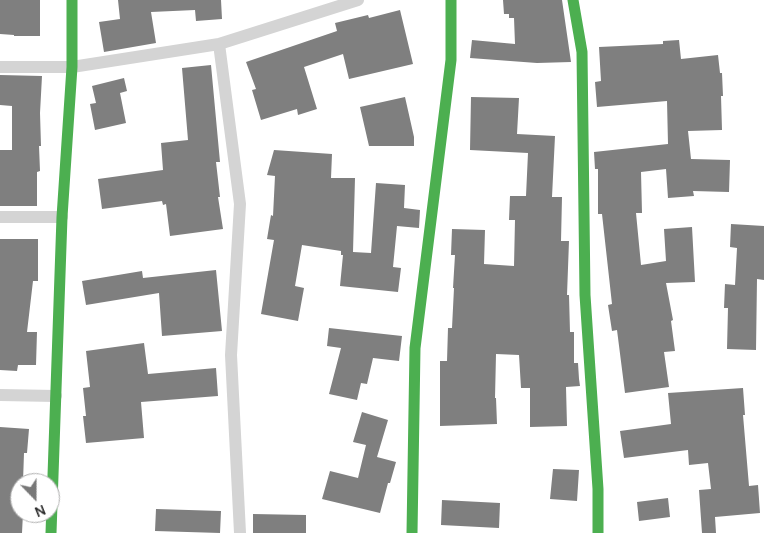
<!DOCTYPE html>
<style>
body{margin:0}
#map{position:relative;width:764px;height:533px;overflow:hidden;background:#fff;font-family:Manrope,sans-serif}
canvas{display:block}
.north{position:absolute;left:10px;top:473px;width:50px;height:50px;box-sizing:border-box;background:#fff;border:1px solid #acacac;border-radius:50%;rotate:158deg;font-size:14px;font-weight:700;line-height:20px;text-align:center;color:#303030}
.north::after{content:'';display:block;margin:auto;width:18px;height:22px;background:#787878;clip-path:polygon(50% 0,100% 100%,50% 72%,0 100%)}
</style>
<div id="map">
<canvas width="764" height="533"></canvas>
<div class="north">N</div>
</div>
<script>
const ctx = document.querySelector('canvas').getContext('2d');
ctx.lineJoin = 'round';
function fill(path, color) { ctx.fillStyle = color; ctx.fill(path, 'evenodd'); }
const shape = rows => new Path2D(rows.map(r => 'M' + r).join(''));
function strokePath(path, color, width, dash) { ctx.strokeStyle = color; ctx.lineWidth = width; ctx.lineCap = dash ? 'butt' : 'round'; ctx.setLineDash(dash || []); ctx.stroke(path); }
fill(shape([
 [0,0,40,0,40,36,14,36,14,35,0,34],
 [118,0,221,0,222,19,196,21,195,10,151,12,156,43,104,52,99,22,120,19],
 [503,0,562,0,571,62,537,63,470,58,472,40,515,44,514,18,509,18,509,14,504,14],
 [400,10,413,64,349,79,343,54,304,67,317,109,298,115,297,109,261,120,252,90,256,89,246,62,337,31,335,23,368,15,369,18],
 [679,40,681,59,718,55,720,73,722,73,723,96,721,96,722,130,688,131,691,159,730,160,729,192,693,191,694,196,668,198,666,169,641,172,642,213,636,213,641,265,666,261,664,229,692,227,695,282,666,283,673,320,671,321,675,351,664,352,669,387,625,393,617,330,612,331,608,305,612,304,602,214,598,214,598,169,595,169,594,152,668,144,667,101,597,107,595,82,601,81,599,47,663,44,663,41],
 [211,65,220,162,216,162,220,197,218,197,223,229,170,236,166,204,163,205,162,201,102,209,98,179,163,170,161,143,188,140,182,68],
 [0,75,42,76,40,113,41,146,39,146,40,171,37,172,37,206,0,206,0,150,12,150,12,106,0,105],
 [124,78,127,91,120,93,126,123,95,130,90,104,96,103,92,86],
 [405,97,414,137,414,146,369,146,360,107],
 [471,97,519,98,517,134,555,136,552,197,562,197,561,241,569,241,567,295,569,295,570,332,574,332,574,363,578,363,579,379,580,386,566,387,567,426,530,427,530,388,521,388,519,355,496,354,495,398,496,398,497,424,440,426,440,361,447,361,448,328,452,328,454,288,453,288,455,255,451,255,452,229,485,230,484,264,514,266,515,220,509,220,510,196,526,196,528,153,470,150],
 [274,150,332,154,331,178,355,178,353,252,371,253,376,183,405,185,404,208,420,210,419,228,397,226,393,267,401,268,398,292,340,286,343,255,341,255,341,251,302,245,295,286,304,288,298,321,261,314,274,240,267,239,271,215,273,216,275,176,267,175],
 [731,224,764,226,764,280,757,279,756,350,727,349,728,308,724,308,725,284,735,285,737,248,730,247],
 [0,239,38,239,38,281,33,281,27,332,37,332,36,365,18,365,17,371,0,370],
 [216,270,222,331,162,336,159,293,86,305,82,281,142,271,143,278],
 [329,328,402,336,399,361,373,358,367,384,361,383,357,400,329,394,341,348,327,346],
 [144,343,148,374,216,368,218,396,141,402,144,438,86,443,83,416,86,416,83,388,90,387,86,351],
 [743,388,745,415,743,415,749,486,758,485,760,513,715,517,716,533,702,533,699,490,711,489,708,463,689,465,688,450,624,458,620,431,671,424,668,393],
 [362,412,388,420,377,457,396,462,390,483,388,483,380,513,322,499,330,471,358,478,366,445,353,442],
 [0,427,29,429,27,453,24,453,23,482,20,482,20,513,23,513,22,533,0,533],
 [553,469,579,470,577,501,550,499],
 [668,498,670,517,639,521,637,502],
 [442,500,500,503,499,528,441,525],
 [156,509,221,511,220,533,155,531],
 [253,514,306,515,306,533,253,533]
]), '#7f7f7f');
strokePath(shape([
 [219,44,240,204,231,355,240,533],
 [0,67,72,67,219,44,358,0],
 [0,217,62,217],
 [0,395,56,396]
]), '#d4d4d4', 12);
strokePath(shape([
 [573,0,582,52,585,295,598,489,598,533],
 [51,533,62,217,72,67,72,0],
 [412,533,415,348,451,60,451,0]
]), '#4caf50', 11);
</script>
